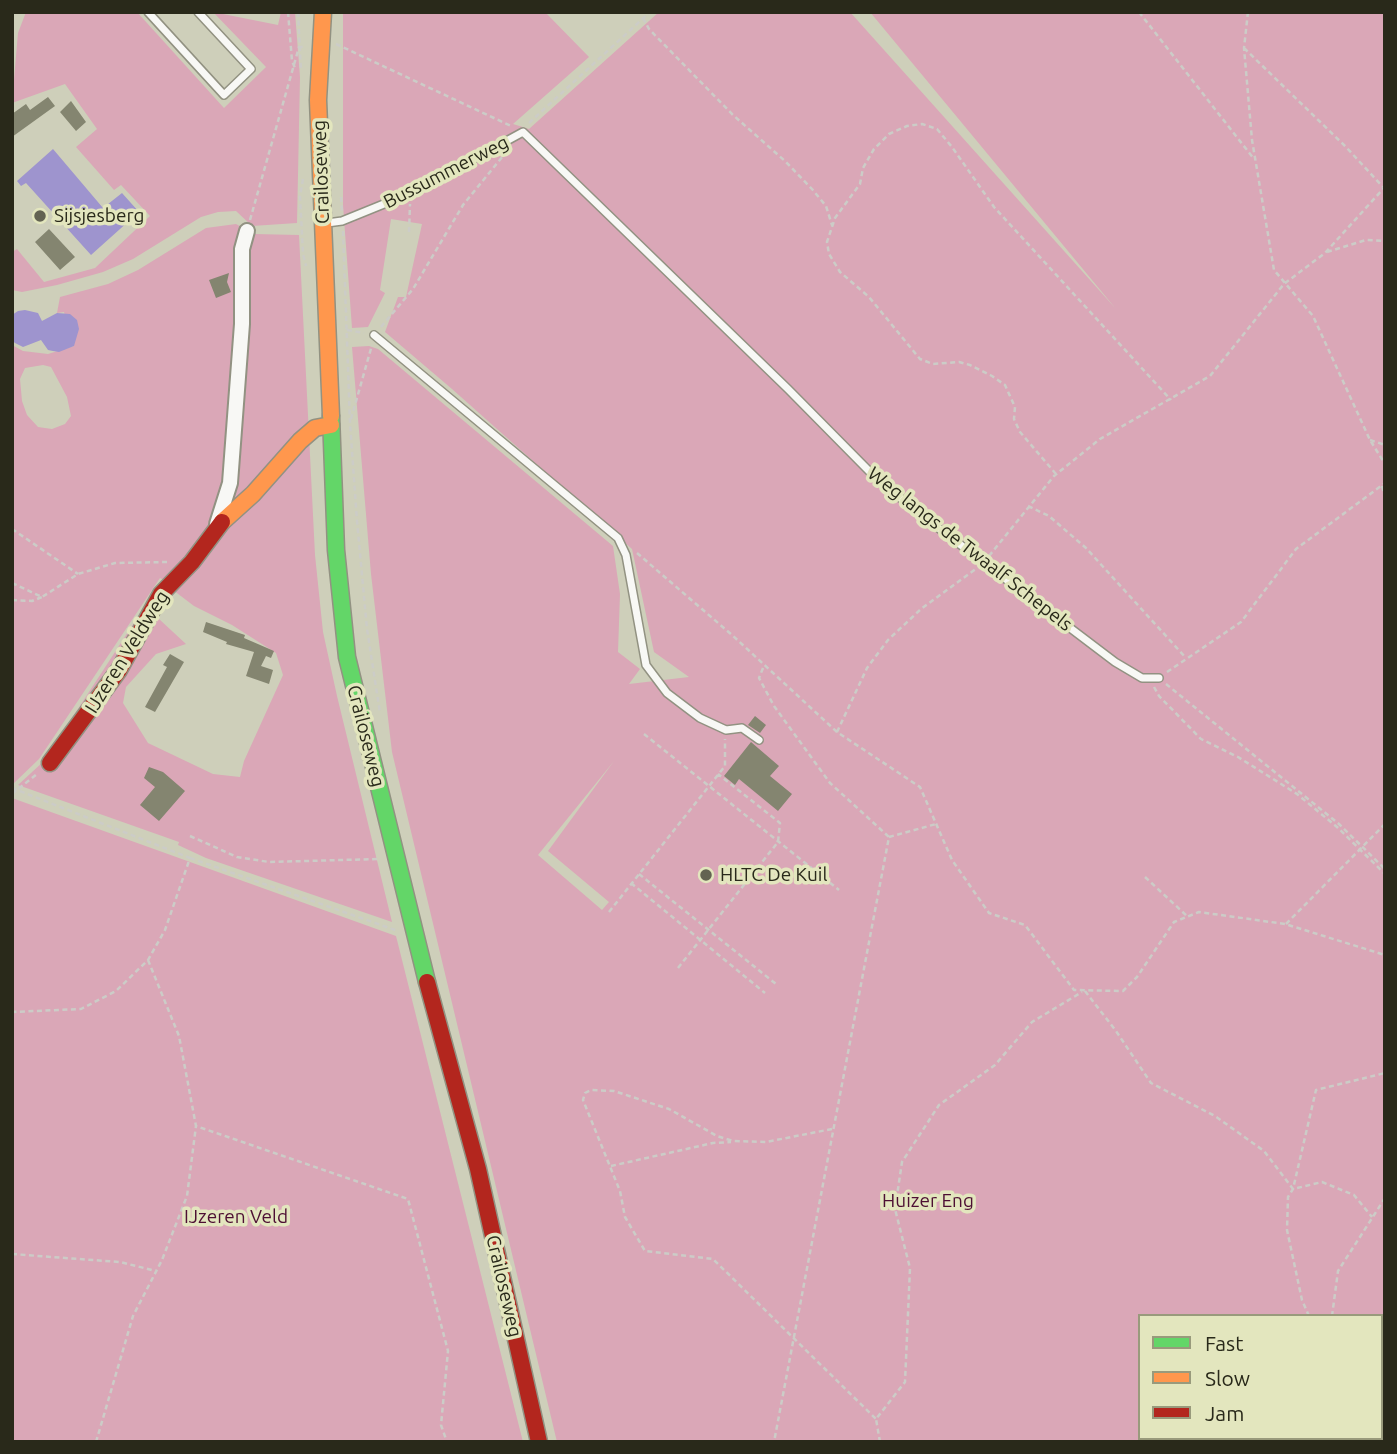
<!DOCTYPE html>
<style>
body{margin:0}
#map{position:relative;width:1397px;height:1454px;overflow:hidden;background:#cecfba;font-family:Ubuntu,sans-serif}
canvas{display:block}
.frame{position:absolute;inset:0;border:14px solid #29291a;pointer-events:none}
.legend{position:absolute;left:1138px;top:1314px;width:245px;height:126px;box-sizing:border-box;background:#e3e6be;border:2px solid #999a7c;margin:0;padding:9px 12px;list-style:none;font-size:21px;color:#29291a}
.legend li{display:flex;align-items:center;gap:14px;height:35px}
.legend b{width:35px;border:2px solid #999a7c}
</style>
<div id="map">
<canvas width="1397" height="1454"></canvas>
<div class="frame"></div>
<ul class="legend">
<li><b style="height:9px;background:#63d668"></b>Fast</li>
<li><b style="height:9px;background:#ff974d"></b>Slow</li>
<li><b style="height:9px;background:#b3261e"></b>Jam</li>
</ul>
</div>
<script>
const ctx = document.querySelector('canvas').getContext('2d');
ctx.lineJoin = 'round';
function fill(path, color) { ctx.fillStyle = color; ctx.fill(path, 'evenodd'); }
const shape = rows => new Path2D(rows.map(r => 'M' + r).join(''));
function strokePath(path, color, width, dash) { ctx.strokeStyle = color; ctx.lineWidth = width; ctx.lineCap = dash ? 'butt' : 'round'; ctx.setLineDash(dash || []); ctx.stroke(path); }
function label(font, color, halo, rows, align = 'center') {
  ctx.font = font + ' Ubuntu,sans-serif'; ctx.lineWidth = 7; ctx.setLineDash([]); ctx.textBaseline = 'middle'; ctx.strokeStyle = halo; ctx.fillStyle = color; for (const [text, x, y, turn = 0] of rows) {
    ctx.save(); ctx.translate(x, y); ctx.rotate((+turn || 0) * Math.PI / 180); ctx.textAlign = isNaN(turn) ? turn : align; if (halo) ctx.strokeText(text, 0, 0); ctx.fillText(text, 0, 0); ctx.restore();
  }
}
fill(shape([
 [26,12,137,12,224,108,266,67,213,12,278,25,281,12,295,12,300,77,297,223,252,226,236,211,218,212,201,217,133,259,103,272,57,285,22,292,12,290,12,252,17,249,44,282,95,268,150,216,121,185,114,190,76,147,97,129,65,84,12,103,18,33],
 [343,12,545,12,589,57,513,124,529,129,659,12,850,12,1116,309,870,12,1385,12,1385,1442,557,1442,392,752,371,574,352,347,369,346,378,349,613,546,620,594,618,652,640,669,629,684,689,677,654,652,632,549,452,389,385,332,398,297,406,297,422,224,391,219,380,290,385,293,368,327,352,328,343,205],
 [614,761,548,851,609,902,602,910,538,855],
 [1140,1316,1381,1316,1381,1438,1140,1438],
 [236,224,254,234,299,235,315,555,323,632,337,696,392,922,206,858,178,845,179,842,18,785,44,761,145,606,186,644,156,654,126,687,123,703,148,743,213,774,240,777,244,761,283,675,276,653,232,625,194,606,169,587,171,584,160,578,39,759,12,785,12,345,23,351,48,354,74,346,64,312,57,313,60,297,108,284,138,270,206,228],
 [43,365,51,367,67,397,71,416,65,424,52,429,38,427,27,415,22,401,20,379,25,368],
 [12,798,396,936,523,1442,12,1442]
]), '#daa7b7');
fill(shape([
 [53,149,103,208,122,193,139,212,91,255,26,183,21,186,17,181],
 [25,310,38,313,42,321,57,313,70,314,77,320,79,329,74,346,59,352,53,351,48,350,41,340,23,347,15,343,12,340,12,315,18,311]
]), '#9e94ce');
fill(shape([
 [48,97,55,106,12,137,12,114,26,104,30,110],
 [71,101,86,122,76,131,60,112],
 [49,229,75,257,60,270,35,242],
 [229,273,227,282,231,292,216,298,209,280],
 [206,622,245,635,244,638,274,651,271,658,266,656,261,666,273,670,269,684,246,676,254,652,226,644,227,642,203,632],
 [170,654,184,662,155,712,145,707,167,667,163,665],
 [755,716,766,725,760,733,748,725],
 [751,742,779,766,770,776,792,794,778,811,739,779,735,785,724,776],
 [149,767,163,772,185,791,159,821,140,805,155,787,144,778]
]), '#848570');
const lane = shape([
 [148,12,224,95,251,69,198,12],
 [327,223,342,221,411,193,523,132,788,389,869,471,912,508,1115,662,1142,678,1159,678],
 [374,335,618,538,626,555,646,665,667,693,700,718,726,730,742,728,759,740]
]);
const street = shape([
 [217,524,230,483,242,324,242,249,247,231]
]);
const fast = shape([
 [331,416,336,550,347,657,427,982]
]);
const slow = shape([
 [323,12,318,100,331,416],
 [222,522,253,494,300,441,315,428,331,425]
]);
const jam = shape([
 [50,763,119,670,161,594,192,562,222,522],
 [427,982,478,1169,539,1442]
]);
strokePath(lane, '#929282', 10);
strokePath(street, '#929282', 18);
strokePath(fast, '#929282', 19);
strokePath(slow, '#929282', 19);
strokePath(jam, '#929282', 19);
strokePath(shape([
 [288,12,292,61,295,68],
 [298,12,301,71],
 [1139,12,1254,159],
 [1248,12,1244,48,1252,140,1274,270,1313,316,1370,440,1385,464],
 [643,18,649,29,733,115,785,161,812,189,826,206,832,225],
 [336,44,511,126],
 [1244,48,1345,146,1383,187],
 [529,123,650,12],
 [303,179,300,196,303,254,306,266],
 [341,197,342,211],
 [250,220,299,47,305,47],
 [343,231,350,423,357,521,367,629,380,713],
 [409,232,410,204],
 [1327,252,1366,240,1385,241],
 [381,327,413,289,463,205,503,156],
 [347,330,364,333],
 [351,419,372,345],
 [1370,440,1385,445],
 [1056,474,1020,432,1014,419,1015,407,1005,385,992,376,970,365,959,362,933,364,920,359,869,297,840,272,829,254,827,242,835,218,860,184,863,168,874,149,889,134,907,126,922,124,937,129,952,147,994,207,1171,400],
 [1382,486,1385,496],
 [1028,506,1049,516,1086,548,1186,658],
 [12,529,78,574],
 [637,553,732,635,837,732,920,787,952,860,989,913,1025,925,1074,990,1123,991,1137,977,1174,922,1199,912,1285,924,1385,955],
 [989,556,1054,476,1100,439,1210,376,1284,284,1325,253,1384,188],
 [12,583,42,597,78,574,115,563,167,562],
 [12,600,32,601,42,597],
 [763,668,759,678,774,706,830,783,889,837,774,1442],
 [1167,672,1241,622,1296,549,1385,483],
 [1166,684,1339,824,1385,869],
 [1154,687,1159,696,1201,739,1238,757,1297,794,1337,827,1385,874],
 [837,732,867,668,888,640,921,609,977,568],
 [644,734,839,890],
 [12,788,190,858,165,930,148,960,116,991,81,1009,12,1012],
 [12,794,37,774],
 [190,836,237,857,269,862,378,859],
 [889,837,936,824],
 [190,858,398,931],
 [639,874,776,984],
 [1145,877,1188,917],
 [631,883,765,993],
 [609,912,725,766,725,739],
 [1286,924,1385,824],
 [148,960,179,1036,196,1126,408,1199,448,1351,441,1425,447,1442],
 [678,968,778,842,780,823,718,774],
 [1085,991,1116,1031,1151,1083,1215,1116,1264,1151,1293,1189,1322,1182,1354,1195,1372,1217],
 [832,1129,766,1142,733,1141,717,1136,669,1109,614,1091,591,1090,585,1093,583,1100,620,1191,625,1217,645,1251,713,1259,876,1419],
 [611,1166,713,1143,731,1142],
 [12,1254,120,1262,156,1271],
 [1309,1316,1302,1300,1287,1230,1288,1197,1293,1189,1316,1090,1385,1073],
 [1332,1316,1338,1271,1385,1198],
 [1381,1399,1385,1402],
 [96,1442,133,1316,162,1260,187,1196,196,1126],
 [880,1442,876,1419,905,1382,910,1268,895,1209,902,1162,939,1105,995,1065,1032,1022,1082,992],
 [1305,1442,1308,1438]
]), '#ccccc7', 2.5, [5, 3.5]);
strokePath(lane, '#f8f8f5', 7);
strokePath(street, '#f8f8f5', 14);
strokePath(fast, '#63d668', 16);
strokePath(slow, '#ff974d', 16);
strokePath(jam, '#b3261e', 16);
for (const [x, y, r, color] of [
 [40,216,7,"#636352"],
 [706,875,7,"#636352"]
]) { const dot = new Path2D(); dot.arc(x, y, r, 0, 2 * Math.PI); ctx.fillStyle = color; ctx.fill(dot); strokePath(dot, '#e3e6be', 2.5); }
label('19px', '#29291a', '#e3e6be', [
 ["Crailoseweg",321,172,-92],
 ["Bussummerweg",446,172,-27],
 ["Weg langs de Twaalf Schepels",970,549,38],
 ["IJzeren Veldweg",127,652,-58],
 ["Crailoseweg",366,736,76],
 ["Crailoseweg",504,1286,77]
]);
label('19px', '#29291a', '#e3e6be', [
 ["Sijsjesberg",54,216],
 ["HLTC De Kuil",720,875]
], 'left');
label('19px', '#4d0f33', '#e3e6be', [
 ["Huizer Eng",928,1201],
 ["IJzeren Veld",236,1217]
]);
</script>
